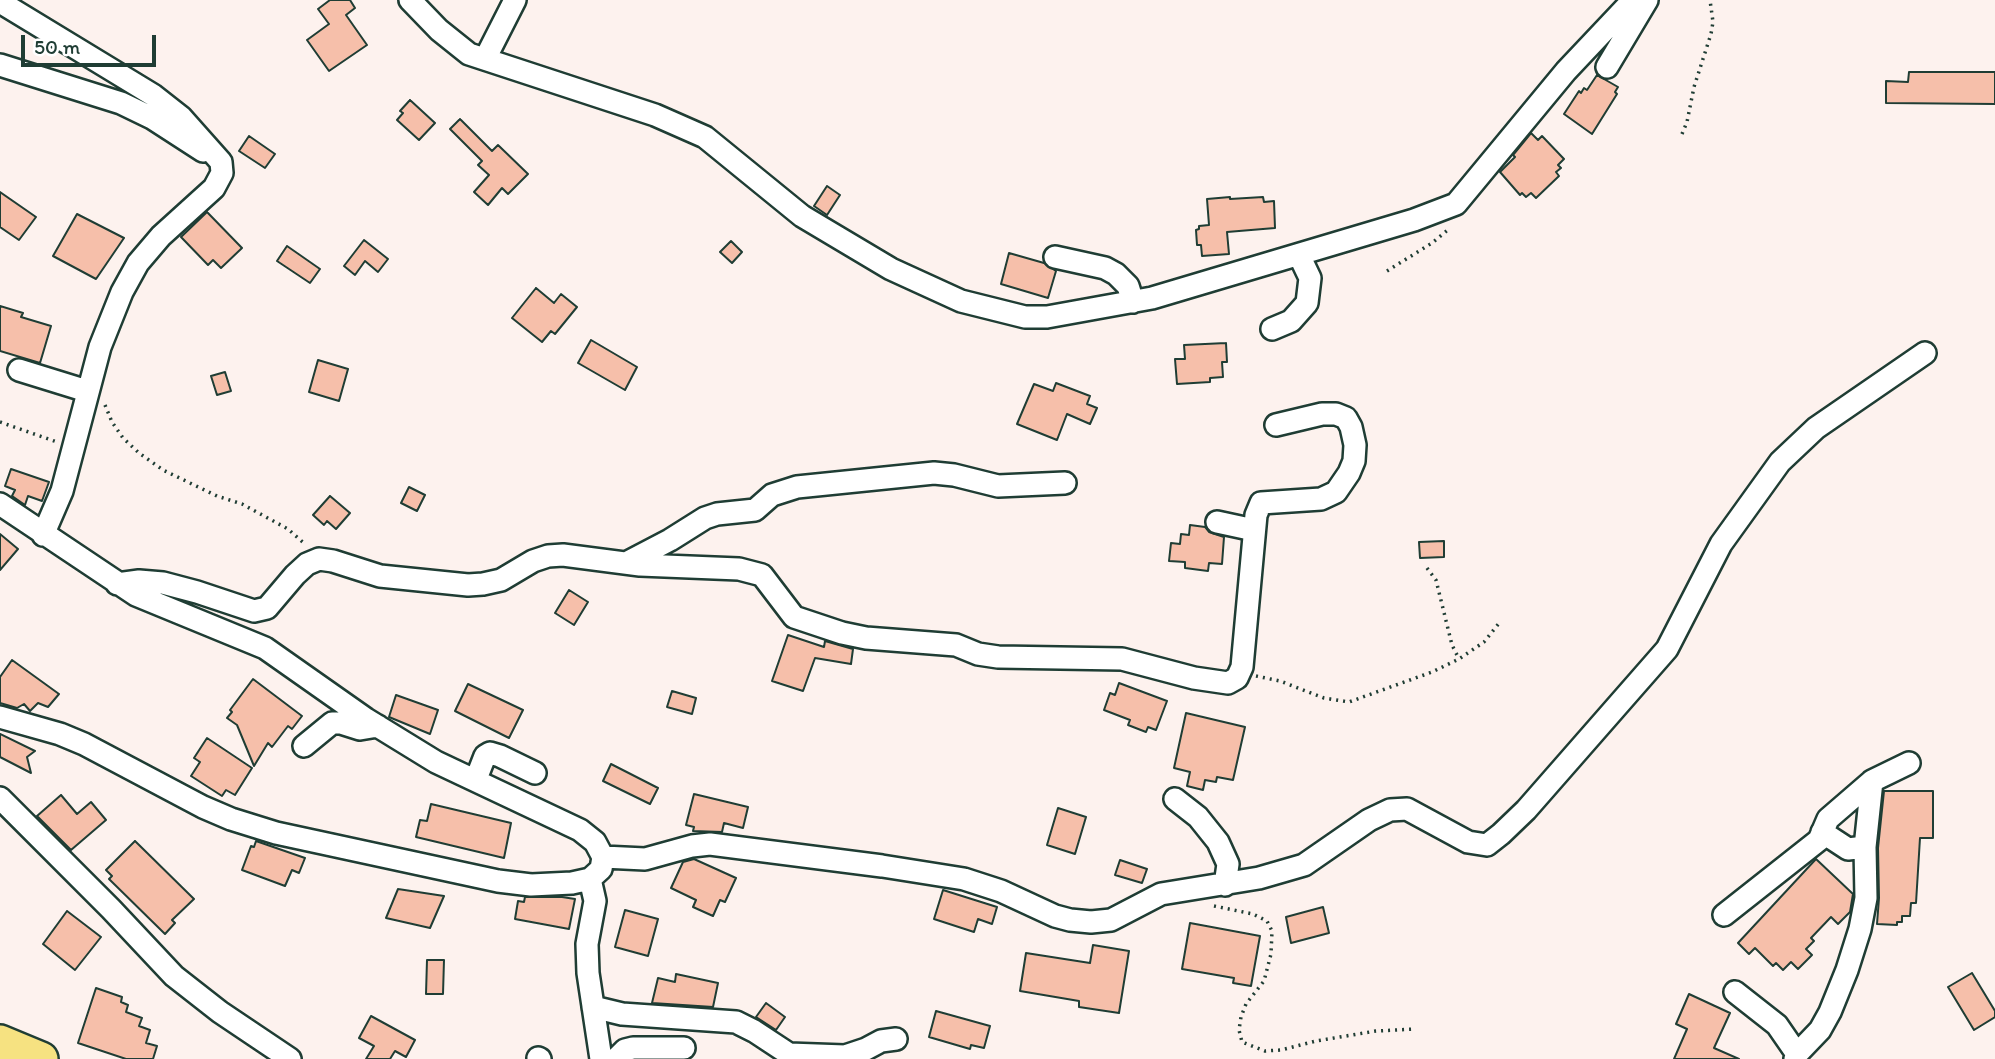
<!DOCTYPE html>
<style>
body{margin:0}
#map{position:relative;width:1995px;height:1059px;overflow:hidden;background:#fdf2ee;font-family:Itim,sans-serif}
canvas{display:block}
.scale{position:absolute;left:21px;top:35px;width:135px;height:32px;box-sizing:border-box;border:4px solid #1f3d34;border-top:0;padding-left:9px;font-size:21px;line-height:24px;white-space:nowrap;color:#1f3d34;-webkit-text-stroke:5px #fff;paint-order:stroke}
</style>
<div id="map">
<canvas width="1995" height="1059"></canvas>
<div class="scale">50 m</div>
</div>
<script>
const ctx = document.querySelector('canvas').getContext('2d');
ctx.lineJoin = 'round';
function fill(path, color) { ctx.fillStyle = color; ctx.fill(path, 'evenodd'); }
const shape = rows => new Path2D(rows.map(r => 'M' + r).join(''));
function strokePath(path, color, width, dash) { ctx.strokeStyle = color; ctx.lineWidth = width; ctx.lineCap = dash ? 'butt' : 'round'; ctx.setLineDash(dash || []); ctx.stroke(path); }
const building = shape([
 [330,0,350,0,355,8,346,15,367,45,329,71,307,40,329,24,318,9,330,0],
 [1909,72,1995,72,1995,104,1886,103,1886,81,1908,82,1909,72],
 [1597,75,1618,87,1615,92,1617,94,1592,134,1564,114,1579,91,1581,93,1584,88,1587,90,1597,75],
 [410,100,435,123,419,140,397,120,403,113,400,111,410,100],
 [460,119,492,151,498,145,528,174,508,194,502,188,488,205,474,192,489,175,478,165,482,161,450,129,460,119],
 [1531,133,1538,140,1542,136,1564,159,1558,165,1561,168,1556,172,1559,176,1536,198,1531,193,1526,197,1522,193,1520,195,1500,172,1515,157,1513,155,1531,133],
 [249,136,275,154,265,168,239,151,249,136],
 [827,186,840,195,827,215,814,206,827,186],
 [0,192,36,217,19,240,0,227,0,192],
 [1230,197,1230,199,1263,197,1264,202,1274,201,1275,228,1227,232,1229,254,1202,256,1201,245,1197,245,1196,230,1199,229,1199,226,1209,225,1207,199,1230,197],
 [207,212,242,248,221,268,213,260,208,265,181,237,207,212],
 [77,214,124,238,96,279,53,256,77,214],
 [364,240,388,259,378,272,365,261,355,275,344,266,364,240],
 [731,241,742,252,732,263,720,252,731,241],
 [287,246,320,269,310,283,277,261,287,246],
 [1009,253,1044,263,1056,271,1048,298,1001,284,1009,253],
 [536,288,554,303,561,294,577,307,555,334,551,331,542,342,512,318,536,288],
 [0,306,23,313,21,317,51,326,40,363,0,351,0,306],
 [591,340,637,367,625,390,578,363,591,340],
 [1226,343,1227,362,1222,362,1223,377,1210,378,1210,382,1177,384,1175,359,1185,359,1184,345,1226,343],
 [318,360,348,369,339,401,309,392,318,360],
 [225,372,231,391,217,395,211,376,225,372],
 [1056,383,1090,396,1087,404,1097,408,1090,424,1067,414,1057,440,1017,424,1034,384,1053,391,1056,383],
 [11,469,49,482,42,501,28,496,25,505,12,496,15,490,5,486,11,469],
 [409,487,425,495,417,511,401,503,409,487],
 [330,496,350,513,336,529,327,521,324,525,313,515,330,496],
 [1190,525,1205,527,1209,532,1224,537,1222,564,1209,563,1208,571,1185,568,1185,562,1169,561,1171,543,1180,544,1181,534,1189,535,1190,525],
 [0,534,18,549,0,570,0,534],
 [1444,541,1444,557,1420,558,1419,542,1444,541],
 [569,590,588,602,574,625,555,613,569,590],
 [788,635,824,647,825,641,853,649,851,664,815,658,803,691,772,681,788,635],
 [12,660,59,694,48,707,38,703,30,711,24,704,17,708,0,703,0,677,12,660],
 [253,679,302,716,292,729,288,726,272,747,268,743,254,766,237,725,227,718,232,712,230,710,253,679],
 [1119,683,1167,701,1156,730,1148,727,1146,732,1128,725,1130,720,1104,710,1110,693,1115,695,1119,683],
 [468,684,523,710,509,738,455,711,468,684],
 [672,691,696,698,692,714,667,707,672,691],
 [396,695,438,710,430,734,389,717,396,695],
 [1186,713,1245,727,1233,780,1217,777,1216,782,1205,780,1203,790,1187,786,1190,772,1174,768,1186,713],
 [0,734,35,751,27,757,31,773,0,757,0,734],
 [207,738,252,768,235,795,226,790,222,796,191,776,200,762,194,758,207,738],
 [611,764,658,788,650,804,603,781,611,764],
 [1884,791,1933,791,1933,838,1920,838,1916,903,1911,903,1910,916,1902,916,1902,922,1897,922,1897,925,1877,924,1879,898,1878,848,1884,791],
 [694,794,748,807,743,828,724,823,722,832,693,831,694,827,686,825,694,794],
 [61,795,77,814,91,802,106,820,71,850,37,816,61,795],
 [431,804,511,823,504,858,416,837,420,820,427,821,431,804],
 [1058,808,1086,817,1075,854,1047,845,1058,808],
 [135,841,194,899,172,920,175,923,165,934,109,879,112,876,106,870,135,841],
 [256,841,305,858,299,873,292,870,285,886,242,870,251,846,254,847,256,841],
 [694,859,736,878,725,902,720,900,713,916,693,907,696,900,671,888,683,862,694,859],
 [1816,859,1853,894,1850,912,1838,924,1831,917,1811,938,1814,941,1806,949,1812,955,1798,969,1791,962,1783,970,1776,963,1773,966,1755,948,1749,954,1738,943,1816,859],
 [1120,860,1147,869,1142,883,1115,875,1120,860],
 [398,889,444,896,430,928,386,918,398,889],
 [943,890,997,907,992,924,978,919,974,932,934,919,943,890],
 [525,897,562,897,575,899,569,929,515,919,518,901,524,902,525,897],
 [1323,907,1329,933,1291,943,1286,917,1323,907],
 [625,910,658,919,648,956,615,947,625,910],
 [67,911,101,937,75,970,43,944,67,911],
 [1190,923,1260,936,1251,986,1233,983,1234,978,1182,969,1190,923],
 [1093,945,1129,951,1119,1013,1079,1007,1079,1001,1020,991,1026,953,1090,963,1093,945],
 [427,960,444,960,443,994,426,994,427,960],
 [1972,973,1995,1011,1995,1017,1974,1030,1948,987,1972,973],
 [676,974,718,983,713,1007,652,1003,658,978,675,982,676,974],
 [96,988,122,997,121,1002,128,1005,126,1012,142,1018,139,1026,150,1030,146,1043,157,1046,153,1059,126,1059,78,1043,96,988],
 [1689,994,1730,1013,1714,1048,1739,1059,1674,1059,1687,1029,1676,1024,1689,994],
 [766,1003,785,1017,776,1030,756,1017,766,1003],
 [936,1011,990,1026,984,1048,971,1045,970,1049,929,1037,936,1011],
 [371,1016,415,1040,406,1057,395,1051,390,1059,366,1059,374,1046,359,1038,371,1016]
]);
fill(building, '#f6bfaa');
strokePath(building, '#1f3d34', 2);
const minor = shape([
 [410,0,439,30,469,54,655,115,705,137,802,216,891,269,961,301,1025,317,1047,317,1152,298,1414,220,1456,204,1566,71,1633,0],
 [0,2,153,95,181,117,221,162,222,173,214,188,161,236,138,263,122,292,100,347,62,491,43,535],
 [485,59,515,0],
 [0,65,121,103,152,118,203,151],
 [1607,67,1647,0],
 [1055,257,1105,268,1116,274,1128,286,1133,302],
 [1272,329,1291,321,1307,303,1310,278,1299,255],
 [19,370,87,391],
 [0,504,136,595,265,648,366,719,436,762,580,830,595,842,603,857,601,869,590,879,572,883,531,885,498,881,276,833,231,819,203,807,84,744,60,734,0,717],
 [1217,522,1254,530],
 [626,563,670,540,705,518,717,514,755,510,772,495,797,487,934,473,954,475,998,486,1065,483],
 [117,584,139,581,163,583,197,592,254,611,267,608,295,575,307,564,319,559,333,561,380,576,468,585,483,584,501,580,533,561,548,556,563,555,640,565,739,569,762,575,794,617,842,633,866,638,956,645,978,654,998,657,1122,659,1194,678,1228,683,1237,678,1242,667,1256,515,1261,503,1321,499,1336,492,1349,473,1354,461,1355,445,1351,427,1346,418,1336,414,1322,414,1276,425],
 [304,746,332,723,341,723,360,729,378,726],
 [476,779,485,756,490,753,500,756,535,773],
 [0,798,111,909,174,976,220,1012,290,1059],
 [1175,799,1198,817,1218,842,1228,864,1225,885],
 [1822,832,1848,849,1865,847],
 [603,857,645,859,692,846,710,844,882,866,964,879,1001,891,1055,916,1070,920,1091,922,1111,920,1161,894,1259,878,1304,865,1369,820,1390,810,1407,809,1468,842,1487,845,1501,834,1526,810,1667,649,1721,544,1780,462,1816,428,1925,353],
 [590,879,595,901,587,944,588,973,601,1059],
 [1724,915,1819,840,1828,819,1872,781],
 [1735,992,1777,1025,1797,1054,1795,1059],
 [593,1007,622,1014,736,1022,754,1031,789,1054,845,1056,866,1049,881,1041,896,1039],
 [1797,1054,1820,1030,1830,1012,1847,970,1860,929,1866,898,1865,847,1872,781,1909,763],
 [538,1058,540,1059],
 [616,1059,625,1050,633,1048,684,1048]
]);
const primary = shape([
 [0,1042,41,1059]
]);
strokePath(minor, '#1f3d34', 26);
strokePath(primary, '#1f3d34', 38);
strokePath(shape([
 [1682,134,1687,122,1694,87,1711,34,1713,22,1710,0],
 [1387,271,1432,243,1449,229],
 [105,405,112,422,123,438,139,453,163,470,217,496,242,504,288,529,306,545],
 [0,422,57,442],
 [1427,568,1436,580,1452,645,1459,659],
 [1256,676,1280,681,1324,698,1349,702,1432,672,1459,659,1484,642,1500,622],
 [1214,906,1253,914,1267,921,1272,931,1271,954,1264,981,1246,1004,1241,1017,1239,1030,1242,1042,1265,1051,1281,1050,1316,1041,1376,1031,1415,1029]
]), '#1f3d34', 3.5, [2, 5]);
strokePath(minor, '#fff', 21);
strokePath(primary, '#f6e281', 33);
</script>
